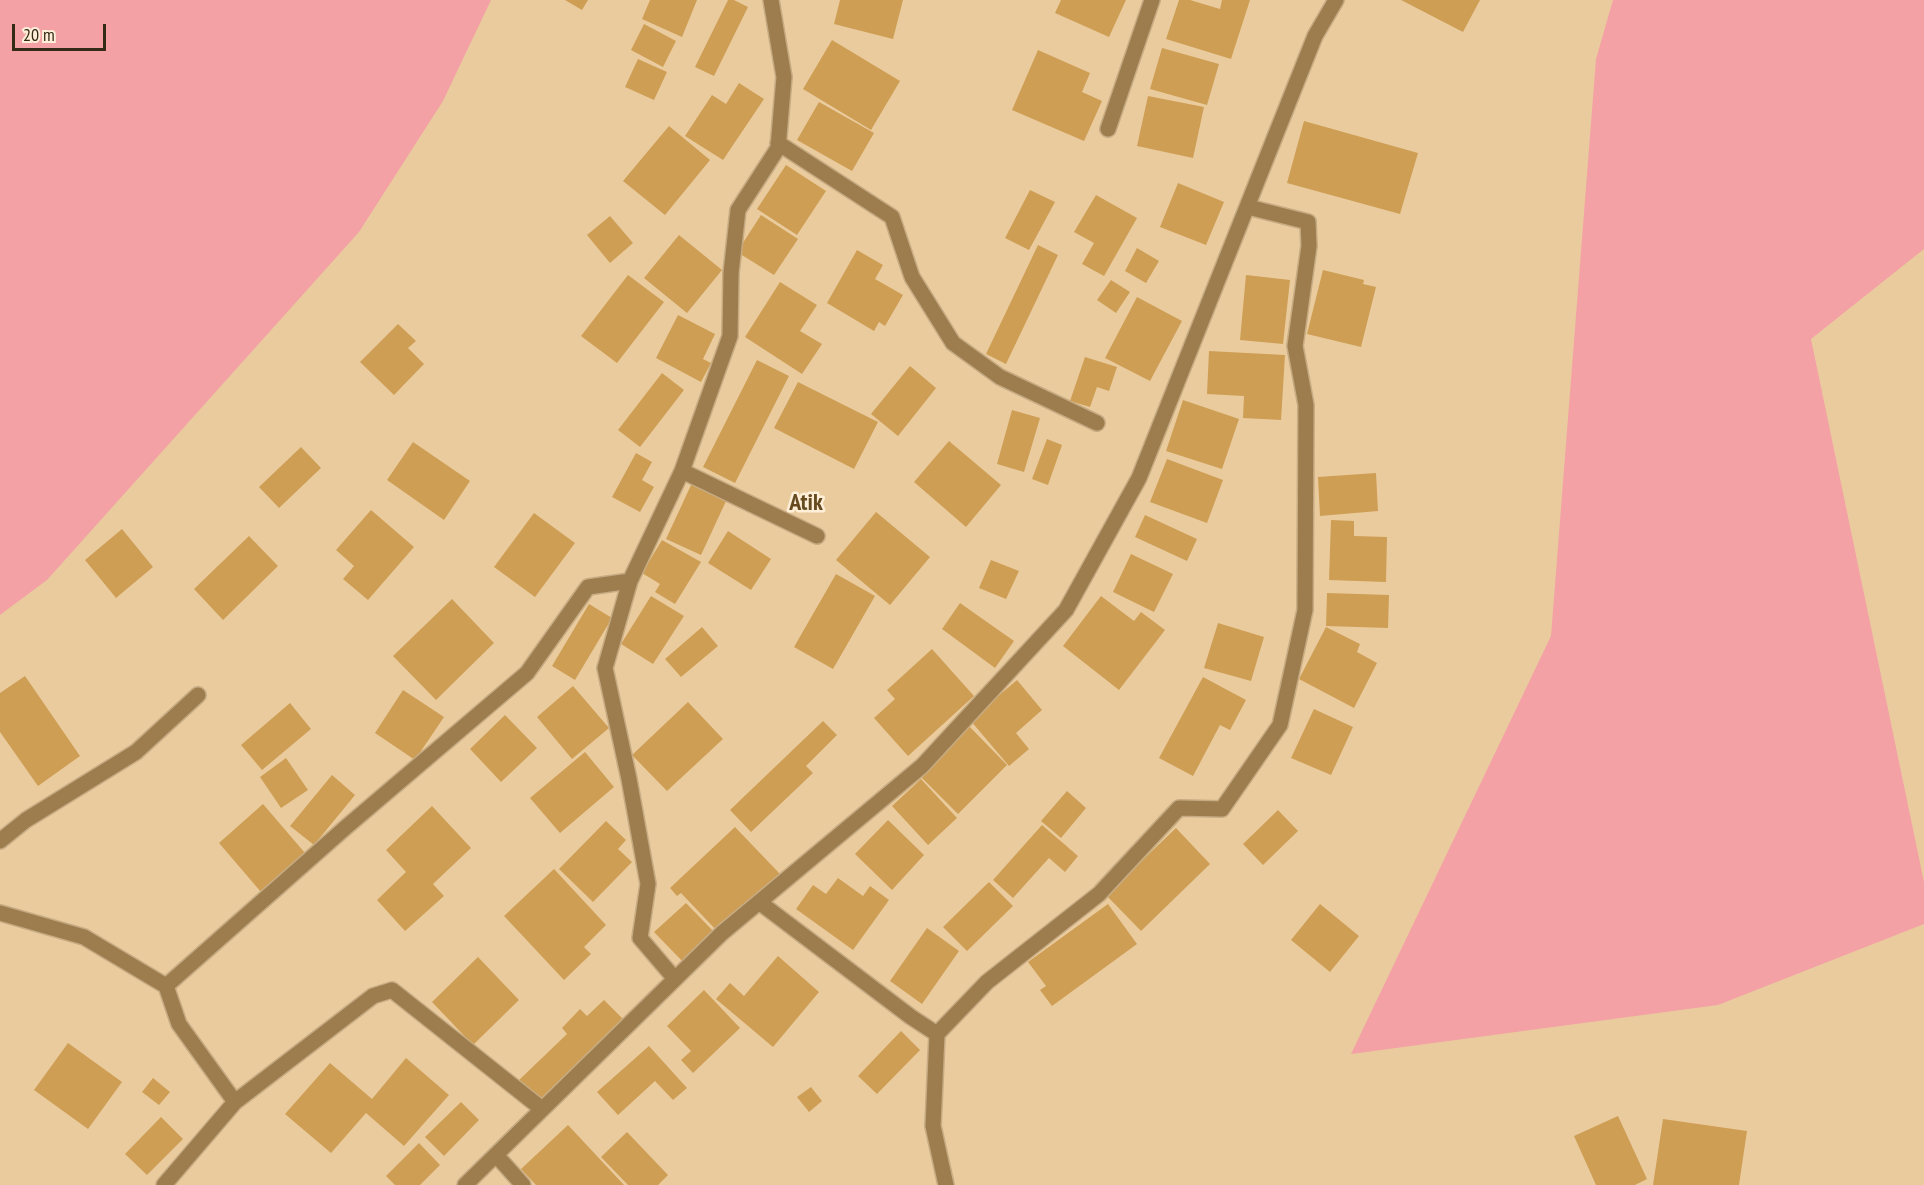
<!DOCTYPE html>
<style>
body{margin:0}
#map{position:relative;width:1924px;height:1185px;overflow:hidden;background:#eacb9e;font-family:"PT Sans Narrow",sans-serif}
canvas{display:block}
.scale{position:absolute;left:12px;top:24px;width:94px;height:27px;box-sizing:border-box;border:3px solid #352917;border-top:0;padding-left:8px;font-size:18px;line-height:21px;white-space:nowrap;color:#352917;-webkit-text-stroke:4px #ffefd8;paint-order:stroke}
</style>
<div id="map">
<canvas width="1924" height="1185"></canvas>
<div class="scale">20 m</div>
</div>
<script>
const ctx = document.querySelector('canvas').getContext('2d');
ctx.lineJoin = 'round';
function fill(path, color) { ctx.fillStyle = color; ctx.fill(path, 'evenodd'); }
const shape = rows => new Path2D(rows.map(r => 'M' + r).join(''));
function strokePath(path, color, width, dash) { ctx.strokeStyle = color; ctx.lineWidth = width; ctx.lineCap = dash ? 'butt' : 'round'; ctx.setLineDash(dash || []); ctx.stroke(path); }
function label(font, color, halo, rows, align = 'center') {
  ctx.font = font + ' "PT Sans Narrow",sans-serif'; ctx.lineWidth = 5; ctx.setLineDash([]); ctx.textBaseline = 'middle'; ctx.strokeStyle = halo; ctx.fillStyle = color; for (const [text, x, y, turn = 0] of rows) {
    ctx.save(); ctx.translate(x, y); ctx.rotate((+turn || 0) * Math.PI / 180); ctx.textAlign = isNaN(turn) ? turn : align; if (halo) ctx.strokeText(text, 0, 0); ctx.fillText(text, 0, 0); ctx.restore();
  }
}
fill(shape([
 [0,0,491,0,443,101,359,232,47,580,0,615],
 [1613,0,1924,0,1924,249,1811,339,1924,882,1924,924,1718,1005,1351,1054,1551,636,1596,59]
]), '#f3a1a5');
fill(shape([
 [565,0,588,0,582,10],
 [650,0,697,0,682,37,642,19],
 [728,0,734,0,748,7,714,76,695,67],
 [840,0,903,0,893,39,834,24],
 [1061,0,1126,0,1109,37,1055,13],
 [1179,0,1190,0,1220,9,1222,0,1250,0,1231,59,1166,39],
 [1401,0,1480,0,1463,32],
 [644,24,676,41,663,67,631,50],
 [832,40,900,81,871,130,803,89],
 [1162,48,1219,64,1207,105,1150,89],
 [1038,50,1090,73,1082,92,1102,101,1084,141,1012,110],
 [638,59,667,72,654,100,625,87],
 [739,83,764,99,723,160,685,136,712,95,726,104],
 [1148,96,1204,107,1193,158,1137,146],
 [819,102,874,133,852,171,797,140],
 [1304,121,1418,153,1400,214,1287,183],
 [669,126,710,160,665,215,623,181],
 [786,165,826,191,797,235,757,209],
 [1178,183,1224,202,1206,245,1160,227],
 [1030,190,1055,202,1029,250,1005,238],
 [1096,195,1137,218,1104,276,1082,264,1094,243,1074,232],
 [761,215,798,239,774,275,737,252],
 [610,216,633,243,610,263,587,235],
 [679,235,722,270,687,313,644,278],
 [1038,245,1058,255,1006,364,986,354],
 [1137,248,1159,261,1146,283,1125,271],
 [857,250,883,265,875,279,903,295,885,326,879,322,874,331,827,303],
 [1323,270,1364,280,1363,284,1376,287,1361,347,1307,334],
 [628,275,664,302,617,363,581,336],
 [1246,275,1290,280,1283,344,1240,340],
 [1111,280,1130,292,1116,313,1097,300],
 [780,282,817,305,800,331,822,344,802,374,745,337],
 [1137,297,1182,321,1150,381,1105,358],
 [678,315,715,334,703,359,711,363,701,382,656,358],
 [398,324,416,341,408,348,424,364,394,395,360,362],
 [1209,351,1285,355,1281,420,1243,418,1244,396,1207,394],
 [1085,357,1117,367,1109,391,1097,387,1090,407,1070,401],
 [757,360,789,376,735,483,703,467],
 [910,366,936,388,898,436,871,414],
 [662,373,684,390,640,447,618,430],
 [798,382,878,422,854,469,774,428],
 [1183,400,1239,419,1222,469,1166,451],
 [1012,410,1040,418,1024,472,997,464],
 [1047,439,1062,445,1048,485,1032,479],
 [949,441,1001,485,966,527,914,482],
 [413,442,470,481,444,520,387,480],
 [301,447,321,468,279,508,259,487],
 [636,453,652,462,642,480,654,487,640,512,612,497],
 [1167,459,1223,480,1207,523,1150,502],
 [1376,473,1378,511,1320,516,1318,477],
 [692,483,727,499,701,555,666,539],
 [371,510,414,547,368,600,343,579,354,566,336,550],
 [876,512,930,557,890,605,836,560],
 [534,513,575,543,535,597,494,567],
 [1145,515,1197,539,1187,561,1135,537],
 [1331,520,1354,521,1354,536,1387,537,1386,582,1329,580],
 [122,529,153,567,116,598,85,560],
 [728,531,771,559,751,590,708,563],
 [249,536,278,566,223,620,194,589],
 [662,540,701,562,675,604,655,592,660,584,642,573],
 [1131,554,1173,574,1154,612,1113,592],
 [991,560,1019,571,1006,599,979,588],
 [836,574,875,596,833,669,794,647],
 [1327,593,1389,595,1388,628,1326,626],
 [651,596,684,616,653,664,621,644],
 [1101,596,1134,621,1141,612,1165,630,1119,690,1063,646],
 [452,599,494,643,436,700,393,656],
 [960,603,1014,641,995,668,942,629],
 [589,604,612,618,575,680,552,666],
 [1218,623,1264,637,1251,681,1204,668],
 [702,627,718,646,681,677,665,659],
 [1326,627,1360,644,1357,652,1377,663,1354,708,1299,679],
 [932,649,974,696,908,756,874,718,895,699,887,690],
 [25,676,80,756,38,786,0,732,0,693],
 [1203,677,1246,700,1230,730,1220,725,1193,776,1159,758],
 [1017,680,1042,710,1016,733,1029,749,1009,766,970,720],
 [573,686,609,728,572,759,537,717],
 [403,690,444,717,415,760,375,733],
 [688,702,723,739,667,791,632,755],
 [290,703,311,729,262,770,241,745],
 [1314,709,1353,727,1331,775,1291,758],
 [505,715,537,748,501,782,470,749],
 [823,721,837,735,806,766,813,773,751,832,730,810],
 [968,725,1007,765,958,814,918,774],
 [585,752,614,787,560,833,530,798],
 [286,758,308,790,281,808,260,777],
 [332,775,355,795,314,845,290,826],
 [921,779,957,818,928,845,892,806],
 [1067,791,1086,808,1061,838,1041,821],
 [263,804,305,853,261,892,219,843],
 [432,806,471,848,433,884,444,896,405,931,377,900,406,872,386,850],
 [1278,810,1298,831,1263,865,1243,844],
 [888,820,924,855,892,890,855,854],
 [606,821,626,840,618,849,632,862,593,902,559,869],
 [1042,825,1078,856,1065,872,1049,858,1013,898,993,880],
 [735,827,780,874,718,932,681,893,677,896,670,888],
 [1176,828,1210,864,1141,931,1106,895],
 [554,869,606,925,584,947,591,954,564,980,504,916],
 [838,878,863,896,870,886,889,900,853,950,796,909,813,885,826,894],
 [989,882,1013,906,967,951,943,927],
 [686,903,717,935,686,965,654,932],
 [1108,904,1137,944,1052,1006,1040,990,1046,986,1028,962],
 [1320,904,1359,936,1330,972,1291,940],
 [927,928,959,951,922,1004,890,981],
 [778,956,819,992,773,1047,716,999,730,983,744,996],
 [478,957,519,1000,473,1045,432,1002],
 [704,990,740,1028,693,1073,681,1060,691,1051,667,1026],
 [604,1000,623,1019,539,1102,518,1081,567,1034,562,1028,580,1009,587,1016],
 [901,1031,920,1050,877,1094,858,1076],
 [68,1043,122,1082,88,1129,34,1090],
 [649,1046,687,1088,673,1100,655,1081,618,1115,597,1092],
 [406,1058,449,1095,404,1146,366,1113,331,1153,285,1114,330,1063,372,1099],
 [153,1078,170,1092,159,1105,142,1092],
 [811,1087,822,1101,809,1112,797,1097],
 [461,1102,479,1120,444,1156,425,1137],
 [1618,1116,1647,1179,1635,1185,1596,1185,1574,1136],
 [161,1117,183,1139,147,1175,125,1154],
 [1663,1119,1747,1131,1739,1185,1653,1185],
 [568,1125,624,1185,536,1185,521,1169],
 [627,1132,668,1175,658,1185,628,1185,601,1157],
 [419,1143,440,1165,420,1185,395,1185,386,1176]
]), '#ce9e54');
const minor = shape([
 [1108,129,1152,0],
 [778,143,892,217,912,277,953,343,1000,377,1097,423],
 [682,471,817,536],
 [0,841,26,820,136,752,198,695],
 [759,902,911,1017,937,1034],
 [0,913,84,937,166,986,179,1024,235,1102],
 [675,979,640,938,648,884,629,779,605,668,630,581,682,471,730,336,731,273,738,210,778,148,784,77,771,0],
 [166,986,345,828,527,673,588,587,630,581],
 [496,1155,523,1185],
 [164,1185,235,1102,373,996,392,990,542,1109],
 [465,1185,722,933,922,766,1066,610,1139,478,1315,36,1336,0],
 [946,1185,933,1126,937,1034,987,982,1099,894,1179,808,1222,809,1280,725,1305,610,1306,405,1295,346,1309,246,1308,222,1248,207]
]);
strokePath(minor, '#c6ab83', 18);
strokePath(minor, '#9d7d4e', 15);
label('bold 24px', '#664b20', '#ffefd8', [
 ["Atik",806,503]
]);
</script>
